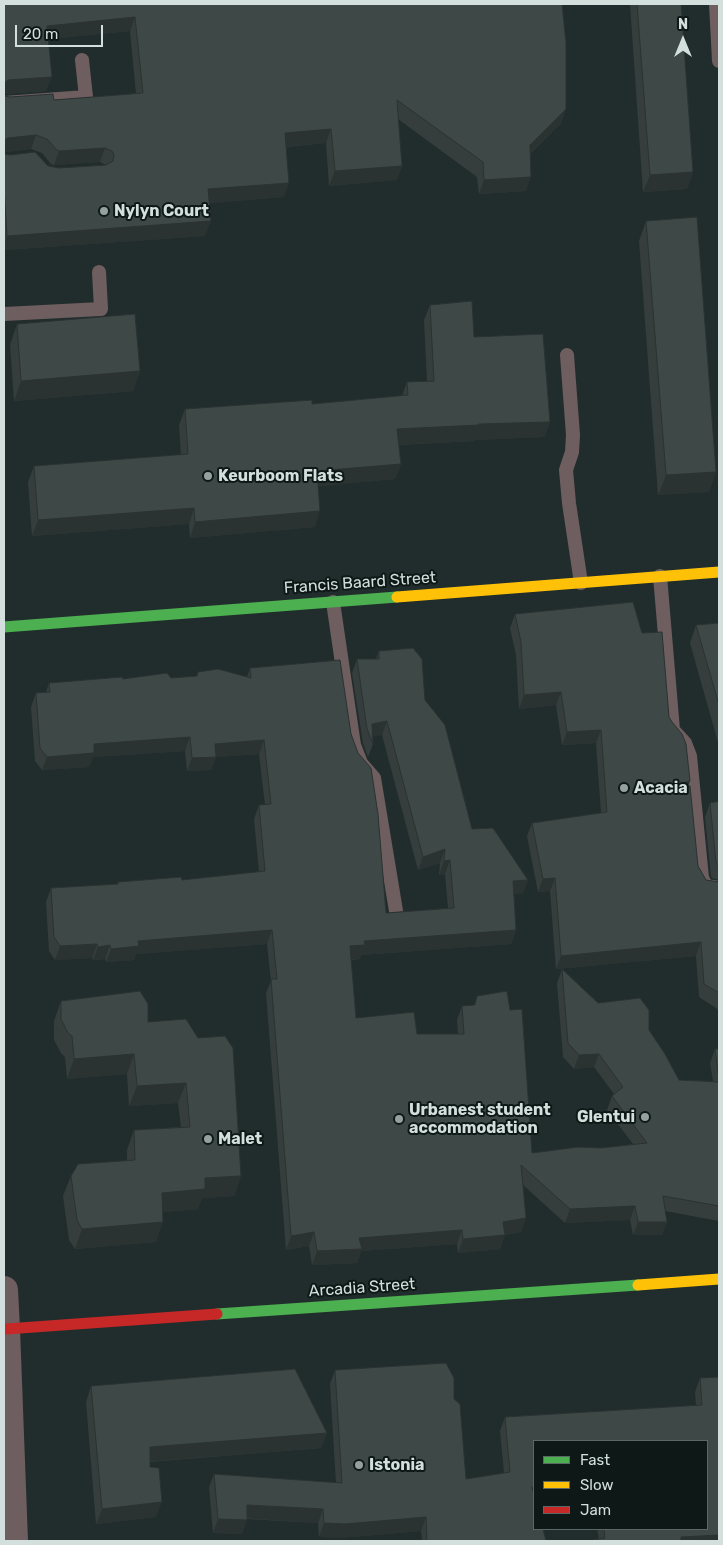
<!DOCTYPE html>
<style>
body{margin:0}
#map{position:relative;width:723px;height:1545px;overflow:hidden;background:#212d2c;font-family:Rubik,sans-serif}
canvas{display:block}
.frame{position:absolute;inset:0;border:5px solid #d2dfdd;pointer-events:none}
.legend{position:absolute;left:533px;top:1440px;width:175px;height:90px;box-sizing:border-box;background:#0e1816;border:1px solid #5c6866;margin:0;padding:6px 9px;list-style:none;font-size:15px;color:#d2dfdd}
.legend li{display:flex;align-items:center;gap:10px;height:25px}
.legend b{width:25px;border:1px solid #5c6866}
.north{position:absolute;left:658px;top:15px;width:50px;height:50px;-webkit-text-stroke:4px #0e1816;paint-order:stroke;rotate:0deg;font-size:14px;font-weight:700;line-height:20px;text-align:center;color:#d2dfdd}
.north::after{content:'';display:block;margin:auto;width:18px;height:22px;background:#d2dfdd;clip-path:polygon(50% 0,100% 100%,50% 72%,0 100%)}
.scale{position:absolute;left:15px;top:25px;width:88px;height:22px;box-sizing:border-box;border:2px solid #d2dfdd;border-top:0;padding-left:6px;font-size:15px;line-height:18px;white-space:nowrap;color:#d2dfdd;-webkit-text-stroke:4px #0e1816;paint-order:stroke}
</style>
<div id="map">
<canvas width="723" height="1545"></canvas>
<div class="frame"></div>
<ul class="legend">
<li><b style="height:6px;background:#4caf50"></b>Fast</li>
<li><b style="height:6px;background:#ffc107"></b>Slow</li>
<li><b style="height:6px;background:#c62828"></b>Jam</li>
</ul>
<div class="north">N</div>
<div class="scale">20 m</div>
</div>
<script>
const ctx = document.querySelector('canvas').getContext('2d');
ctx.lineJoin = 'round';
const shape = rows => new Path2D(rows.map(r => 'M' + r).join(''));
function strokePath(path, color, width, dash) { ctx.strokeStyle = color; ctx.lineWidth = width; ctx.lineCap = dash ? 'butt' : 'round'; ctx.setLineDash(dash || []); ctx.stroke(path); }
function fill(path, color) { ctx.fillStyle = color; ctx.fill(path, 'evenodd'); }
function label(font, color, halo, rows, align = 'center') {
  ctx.font = font + ' Rubik,sans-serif'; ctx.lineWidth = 4; ctx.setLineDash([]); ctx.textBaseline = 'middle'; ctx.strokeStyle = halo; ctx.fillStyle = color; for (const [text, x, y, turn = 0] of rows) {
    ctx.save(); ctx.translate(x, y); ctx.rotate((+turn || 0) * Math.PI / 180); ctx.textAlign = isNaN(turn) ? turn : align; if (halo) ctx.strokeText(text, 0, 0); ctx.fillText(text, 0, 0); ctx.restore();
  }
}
strokePath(shape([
 [716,4,719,61],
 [4,103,86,97,82,60],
 [4,314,101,309,99,272],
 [567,355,573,435,572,452,566,470,569,503,581,583],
 [660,576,673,730,685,743,690,756,702,878,706,886,719,888],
 [333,602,354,745,361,763,374,778,397,917]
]), '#6e5e5f', 14);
strokePath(shape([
 [4,1290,6,1329,14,1541]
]), '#6e5e5f', 28);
strokePath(shape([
 [4,627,397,597],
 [217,1314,638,1285]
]), '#4caf50', 11);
strokePath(shape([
 [397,597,719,572],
 [638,1285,719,1279]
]), '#ffc107', 11);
strokePath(shape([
 [6,1329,217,1314]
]), '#c62828', 11);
fill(shape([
 [4,4,274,4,566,109,561,123,530,154,526,191,479,194,477,177,398,119,402,166,397,180,329,186,326,143,286,147,284,197,209,203,205,236,4,250,4,152,5,154,59,168,106,165,100,162,54,165,51,164,42,153,31,149,4,152,5,96,10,97,54,100,136,94,130,31,48,39,46,91,4,94],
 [630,4,681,4,693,172,687,189,643,192],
 [646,221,716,472,709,492,658,495,639,241],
 [430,305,474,337,550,422,544,437,474,440,473,441,399,445,401,464,395,479,318,486,315,527,190,538,189,524,32,536,28,482,34,466,181,455,179,425,185,409,312,404,402,396,407,382,427,381,424,320],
 [17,324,140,371,133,391,14,401,10,345],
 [515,614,642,633,669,717,688,786,698,866,706,880,719,882,719,1010,699,997,696,956,556,969,550,891,538,892,527,836,532,823,601,813,596,743,562,745,556,705,519,709,516,655,510,628],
 [719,623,719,746,690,643,696,625],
 [379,651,425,700,472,829,528,880,523,893,514,894,516,930,511,944,361,955,360,959,351,960,356,1018,417,1034,458,1034,457,1020,462,1006,474,1005,477,996,532,1153,601,1148,633,1144,607,1110,612,1096,614,1094,594,1067,574,1069,563,1057,557,983,562,969,598,1003,649,1030,679,1080,713,1081,710,1063,715,1049,719,1049,719,1221,665,1211,667,1222,662,1235,633,1235,630,1220,565,1223,523,1185,526,1218,521,1232,505,1235,500,1249,458,1253,457,1244,361,1251,357,1263,312,1265,309,1246,286,1250,266,993,271,981,267,944,136,954,134,960,106,962,105,959,93,960,92,958,55,960,49,951,46,902,51,888,182,880,259,872,254,819,259,805,265,805,259,754,216,757,211,770,187,771,185,751,93,757,89,767,42,770,35,761,31,707,36,693,46,692,49,683,123,679,171,678,247,677,250,668,351,734,386,913,448,908,445,874,439,875,440,863,418,870,382,735,373,736,373,744,368,757,363,743,352,673,357,659,376,659],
 [719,801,719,880,712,878,711,876,705,817,710,803],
 [61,1001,148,1022,241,1176,234,1196,202,1198,198,1209,163,1212,156,1242,75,1249,69,1240,63,1196,71,1176,127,1161,127,1150,134,1130,181,1127,178,1103,129,1106,127,1074,67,1079,65,1057,61,1053,54,1040,54,1021],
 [335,1370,454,1399,466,1479,504,1473,500,1431,505,1417,696,1406,695,1392,700,1378,719,1541,593,1541,593,1540,599,1539,597,1529,707,1529,534,1441,534,1529,546,1541,422,1541,421,1531,340,1538,319,1537,318,1523,247,1519,242,1534,213,1533,209,1487,214,1474,336,1483,330,1384],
 [91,1386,327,1433,321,1448,150,1462,150,1467,156,1517,96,1524,86,1402]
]), '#353e3d');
fill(shape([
 [135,17,130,31,41,40,47,26],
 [52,77,46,91,4,94,4,83,8,80],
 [566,109,561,123,524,159,530,145],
 [331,129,326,143,280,147,285,133],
 [36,135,31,149,4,152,4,140,8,138],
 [105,148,100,162,54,165,59,151],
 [402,166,397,180,329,186,335,171],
 [693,172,687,189,643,192,650,175],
 [531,177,526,191,479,194,484,180],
 [289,183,284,197,203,204,208,189],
 [211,221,205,236,4,250,4,246,7,236],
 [140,371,133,391,14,401,21,381],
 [550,422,544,437,474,440,473,441,392,445,397,429,479,424],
 [401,464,395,479,312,487,317,471],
 [716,472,709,492,658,495,666,475],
 [194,508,189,524,32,536,38,520],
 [320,511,315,527,190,538,195,522],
 [561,692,556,705,519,709,524,695],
 [387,721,382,735,370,737,372,724],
 [601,730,596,743,562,745,567,732],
 [190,737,185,751,93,757,89,767,42,770,47,757,94,744],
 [264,740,259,754,216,757,211,770,187,771,192,758,215,744],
 [690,781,685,795,682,783],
 [445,849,440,863,418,870,423,857],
 [450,860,445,874,439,875,444,861],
 [555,878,550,891,538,892,543,879],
 [528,880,523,893,508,895,513,881],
 [272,930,267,944,136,954,134,960,106,962,111,949,138,941],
 [516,930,511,944,361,955,360,959,345,960,350,946,364,941],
 [701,942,696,956,556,969,561,956],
 [97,944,92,958,55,960,60,946],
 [110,945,105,959,93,960,98,947],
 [134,1054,127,1074,67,1079,74,1059],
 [599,1054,594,1067,574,1069,579,1055],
 [186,1083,178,1103,129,1106,137,1086],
 [241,1176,234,1196,202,1198,198,1209,155,1213,162,1193,205,1178],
 [635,1206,630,1220,565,1223,570,1209],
 [526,1218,521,1232,502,1235,505,1235,500,1249,458,1253,463,1239,503,1222],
 [163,1222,156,1242,75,1249,82,1229],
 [638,1222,667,1222,662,1235,633,1235],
 [462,1230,457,1244,361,1251,357,1263,312,1265,317,1251,359,1238],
 [314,1232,309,1246,286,1250,291,1236],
 [327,1433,321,1448,144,1462,150,1447],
 [162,1502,156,1517,96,1524,102,1509],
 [247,1505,323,1509,318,1523,242,1518],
 [426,1517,421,1531,340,1538,319,1537,324,1523],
 [218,1519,247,1520,242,1534,213,1533],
 [719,1535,719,1541,679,1541,681,1537]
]), '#2b3232');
const building = shape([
 [4,4,562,4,566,42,566,109,530,145,531,177,484,180,483,162,397,100,402,166,335,171,331,129,285,133,289,183,208,189,211,221,7,236,4,186,4,152,5,154,10,155,35,152,48,166,59,168,106,165,113,161,114,155,112,151,105,148,59,151,57,150,47,139,36,135,8,138,4,140,4,95,5,96,10,97,53,94,54,100,143,93,135,17,47,26,52,77,8,80,4,83,4,4],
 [637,4,681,4,693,172,650,175,637,4],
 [697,217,716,472,666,475,646,221,697,217],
 [472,301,474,337,543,334,550,422,479,424,479,425,397,429,401,464,317,471,320,511,195,522,194,508,38,520,34,466,188,454,185,409,312,400,312,404,408,395,407,382,434,381,430,305,472,301],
 [135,314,140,371,21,381,17,324,135,314],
 [633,602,642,633,662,632,669,717,672,722,682,734,686,744,690,781,682,783,683,786,690,786,698,866,706,880,719,882,719,993,704,984,701,942,561,956,555,878,543,879,532,823,607,812,601,730,567,732,561,692,524,695,521,642,515,614,633,602],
 [719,623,719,705,696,625,719,623],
 [413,648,422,659,425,700,445,725,472,829,493,828,528,880,513,881,516,930,364,941,365,945,350,946,356,1018,414,1012,417,1034,464,1034,462,1006,475,1005,477,996,507,991,510,1010,522,1009,532,1153,578,1147,601,1148,647,1143,612,1096,623,1087,599,1054,579,1055,568,1043,562,969,598,1003,640,998,649,1010,649,1030,665,1054,679,1080,719,1082,719,1206,663,1196,667,1222,638,1222,635,1206,570,1209,521,1165,526,1218,503,1222,505,1235,463,1239,462,1230,359,1238,362,1249,317,1251,314,1232,291,1236,271,979,277,979,272,930,138,941,139,946,111,949,110,945,98,947,97,944,60,946,54,937,51,888,118,884,118,882,181,877,182,880,265,871,259,805,271,804,264,740,215,744,216,757,192,758,190,737,94,744,94,753,47,757,40,748,36,693,50,692,49,683,122,677,123,679,167,673,171,678,197,676,198,672,218,669,251,678,250,668,340,660,351,734,358,753,371,768,378,814,386,913,454,908,450,860,444,861,445,849,423,857,387,721,372,724,373,744,367,729,357,659,379,659,379,651,413,648],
 [719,801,719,865,717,864,716,862,710,803,719,801],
 [140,991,148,1004,148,1022,186,1019,198,1038,225,1036,233,1048,241,1176,205,1178,205,1189,162,1193,163,1222,82,1229,77,1220,71,1176,78,1164,135,1160,134,1130,190,1127,186,1083,137,1086,134,1054,74,1059,72,1036,68,1033,61,1019,61,1001,140,991],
 [715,1049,719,1049,719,1080,715,1049],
 [446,1363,454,1378,454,1399,460,1404,466,1479,510,1472,505,1417,702,1405,700,1378,719,1377,719,1535,681,1537,681,1541,593,1541,593,1540,605,1538,604,1529,707,1529,707,1441,534,1441,534,1487,532,1487,534,1495,534,1529,543,1529,546,1541,427,1541,426,1517,345,1524,324,1523,323,1509,247,1505,247,1520,218,1519,214,1474,342,1483,335,1370,446,1363],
 [295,1369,327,1433,150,1447,150,1467,159,1468,162,1502,102,1509,91,1386,295,1369]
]);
fill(building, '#3e4847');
strokePath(building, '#2b3232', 1);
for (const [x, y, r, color] of [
 [104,211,5,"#94a19f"],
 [208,476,5,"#94a19f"],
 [624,788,5,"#94a19f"],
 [645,1117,5,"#94a19f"],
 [399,1119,5,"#94a19f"],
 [208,1139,5,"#94a19f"],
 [359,1465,5,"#94a19f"]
]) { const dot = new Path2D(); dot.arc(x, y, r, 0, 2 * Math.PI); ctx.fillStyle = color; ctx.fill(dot); strokePath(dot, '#0e1816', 2); }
label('bold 16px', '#d2dfdd', '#0e1816', [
 ["Nylyn Court",114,211],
 ["Keurboom Flats",218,476],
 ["Acacia",634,788],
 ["Urbanest student",409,1110],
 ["accommodation",409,1128],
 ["Glentui",635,1117,"right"],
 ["Malet",218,1139],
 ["Istonia",369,1465]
], 'left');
label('16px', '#d2dfdd', '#0e1816', [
 ["Francis Baard Street",360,583,-4],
 ["Arcadia Street",362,1288,-4]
]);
</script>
